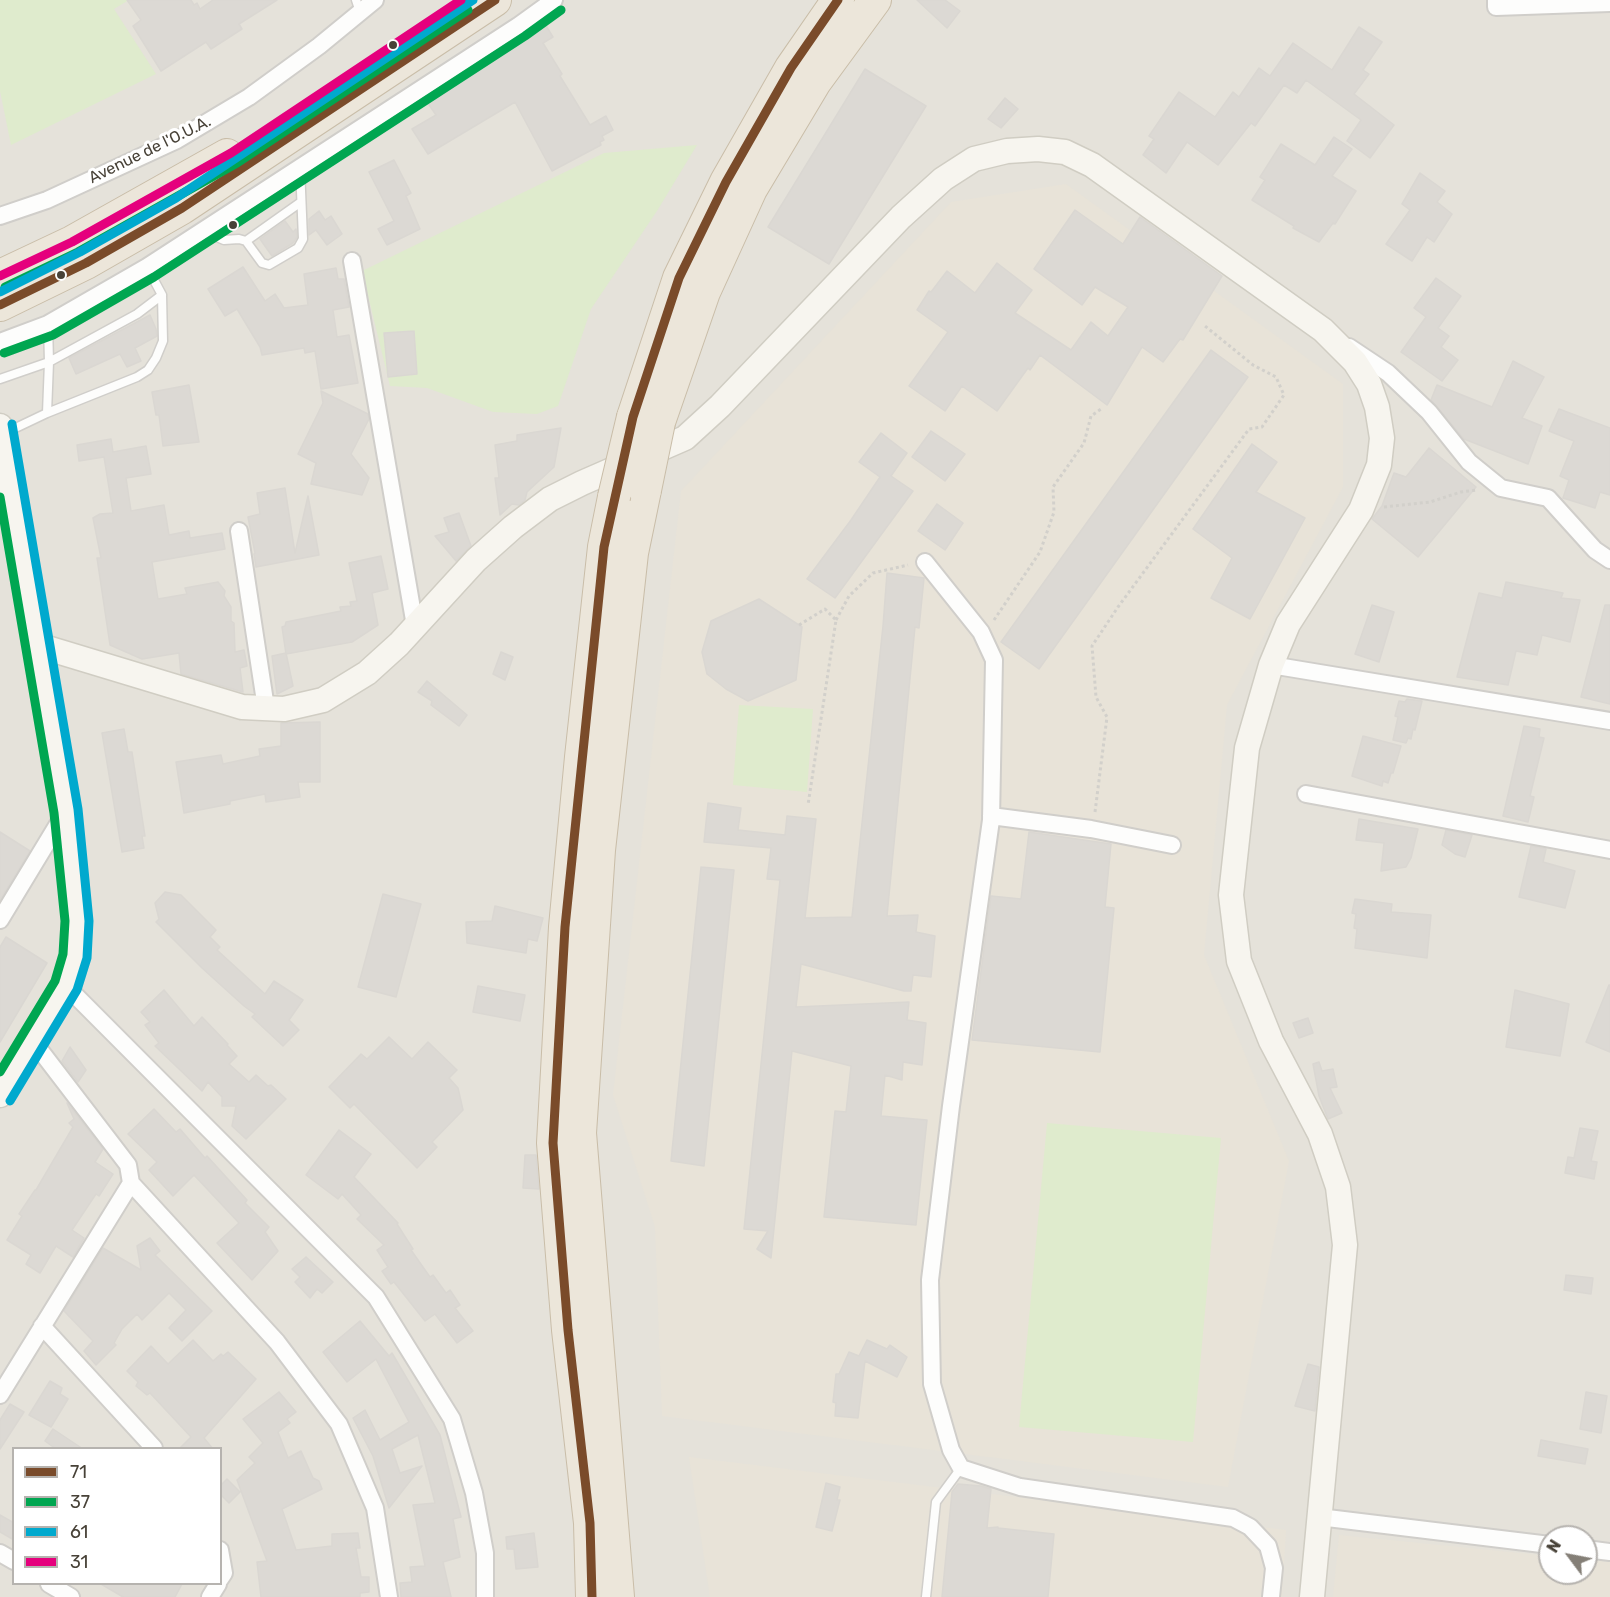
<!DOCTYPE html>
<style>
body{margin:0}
#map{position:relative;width:1610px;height:1597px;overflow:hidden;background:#f2f0ec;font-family:Rubik,sans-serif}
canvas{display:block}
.legend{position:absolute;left:12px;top:1447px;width:210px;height:138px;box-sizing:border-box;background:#fff;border:2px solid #b6b3af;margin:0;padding:8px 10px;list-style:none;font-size:18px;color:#484238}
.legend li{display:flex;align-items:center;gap:12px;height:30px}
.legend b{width:30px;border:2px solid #b6b3af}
.north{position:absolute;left:1538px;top:1525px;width:60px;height:60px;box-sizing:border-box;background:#fff;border:2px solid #b6b3af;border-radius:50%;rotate:302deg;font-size:16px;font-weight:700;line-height:24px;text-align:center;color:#484238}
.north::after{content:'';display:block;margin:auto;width:21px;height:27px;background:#847f77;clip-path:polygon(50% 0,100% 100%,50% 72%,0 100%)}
</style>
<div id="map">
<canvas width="1610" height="1597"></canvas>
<ul class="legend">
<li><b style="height:8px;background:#7a4b2a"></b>71</li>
<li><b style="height:8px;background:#00a651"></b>37</li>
<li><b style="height:8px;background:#00a9ce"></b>61</li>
<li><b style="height:8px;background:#e5007d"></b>31</li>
</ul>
<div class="north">N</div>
</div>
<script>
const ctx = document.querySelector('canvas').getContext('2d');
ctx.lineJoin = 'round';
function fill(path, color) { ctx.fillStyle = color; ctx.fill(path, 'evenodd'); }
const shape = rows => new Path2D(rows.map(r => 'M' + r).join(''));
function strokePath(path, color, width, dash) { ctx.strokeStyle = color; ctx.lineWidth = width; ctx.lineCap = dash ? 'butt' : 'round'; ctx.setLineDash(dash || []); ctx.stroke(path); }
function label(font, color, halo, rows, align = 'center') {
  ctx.font = font + ' Rubik,sans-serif'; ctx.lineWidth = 6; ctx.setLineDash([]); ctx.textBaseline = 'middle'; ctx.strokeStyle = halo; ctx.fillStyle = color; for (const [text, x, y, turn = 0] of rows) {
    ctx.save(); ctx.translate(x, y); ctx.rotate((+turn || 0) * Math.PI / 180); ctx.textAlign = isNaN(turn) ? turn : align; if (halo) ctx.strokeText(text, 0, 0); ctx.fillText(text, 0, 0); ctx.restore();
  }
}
fill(shape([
 [0,0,1610,0,1610,1597,0,1597],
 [14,1448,220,1448,220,1584,14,1584],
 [1550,1537,1586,1537,1586,1573,1550,1573]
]), '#e5e2da');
fill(shape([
 [1066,184,1343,384,1343,487,1227,705,1204,955,1289,1161,1228,1487,662,1416,655,1227,613,1095,681,491,951,202],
 [689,1457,1286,1530,1282,1597,710,1597],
 [1339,1535,1550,1556,1550,1573,1586,1573,1586,1560,1610,1562,1610,1597,1333,1597]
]), '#e8e3d8');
fill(shape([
 [0,0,129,0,114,9,156,74,11,145,0,91],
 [697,145,657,211,591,309,558,406,537,414,493,412,427,388,390,386,362,271,604,153],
 [739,705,813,709,807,792,733,785],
 [1047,1123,1221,1138,1193,1442,1019,1427]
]), '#dfebcd');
const building = shape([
 [127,0,191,0,194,5,197,3,200,9,213,0,277,0,239,24,242,29,211,49,206,42,161,71,133,26,141,20,127,0],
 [917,0,945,0,960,11,947,28,917,0],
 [543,21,553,37,543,43,562,74,560,76,590,125,606,116,613,130,602,136,604,140,600,142,601,145,552,171,515,102,428,154,412,129,436,115,425,99,543,21],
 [1359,27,1382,42,1363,70,1369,74,1354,94,1394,125,1370,158,1347,141,1361,120,1306,80,1297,93,1284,85,1255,126,1251,123,1218,165,1187,142,1166,173,1143,155,1154,139,1149,136,1179,92,1215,117,1233,92,1239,97,1259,68,1270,76,1293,43,1332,70,1359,27],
 [865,69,926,106,829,264,768,227,865,69],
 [1005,98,1018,109,1001,128,988,119,1005,98],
 [1334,137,1352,149,1332,176,1356,191,1335,224,1333,223,1319,242,1293,228,1294,226,1252,200,1265,180,1260,177,1281,144,1315,165,1334,137],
 [394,160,411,193,406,196,420,229,387,245,378,229,394,221,369,172,394,160],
 [1420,173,1445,191,1437,202,1452,214,1434,242,1427,237,1412,261,1386,244,1410,210,1402,204,1420,173],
 [1075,210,1123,244,1140,217,1222,276,1183,340,1180,339,1163,362,1142,347,1107,405,1040,355,1030,370,1028,368,997,411,962,386,945,411,909,386,948,332,917,310,929,291,931,292,947,271,975,293,997,263,1032,290,1015,313,1071,350,1091,322,1108,336,1128,307,1095,287,1082,305,1034,269,1075,210],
 [319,211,325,220,331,216,342,234,327,245,316,230,309,235,309,219,319,211],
 [285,221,293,232,296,229,297,237,293,243,272,256,260,239,285,221],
 [243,267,265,301,275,294,284,308,308,305,304,274,336,268,338,279,344,279,349,307,333,310,337,337,349,335,358,383,321,389,315,351,305,353,304,348,262,355,260,347,237,309,225,316,208,289,243,267],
 [1436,278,1461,296,1438,328,1449,336,1441,347,1458,360,1442,381,1401,352,1426,317,1414,308,1436,278],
 [150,315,156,329,157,336,135,348,141,361,127,367,120,354,76,374,69,358,150,315],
 [414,331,417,374,388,377,384,333,414,331],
 [1211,350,1248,377,1039,669,1001,642,1211,350],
 [1513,361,1544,377,1522,418,1542,426,1528,464,1464,439,1431,400,1437,385,1492,407,1513,361],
 [189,385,199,442,163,446,159,415,156,415,152,392,189,385],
 [321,391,368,414,369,419,351,454,369,478,362,495,311,484,316,463,298,454,323,403,321,391],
 [1559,409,1610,428,1610,495,1600,492,1595,508,1563,498,1569,480,1560,476,1574,441,1549,431,1559,409],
 [561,428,554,467,527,492,525,500,519,505,512,504,500,515,495,478,499,478,495,445,517,441,517,435,561,428],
 [931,431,965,454,945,481,912,457,931,431],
 [881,433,907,453,891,476,913,491,835,598,807,579,851,520,880,477,859,462,881,433],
 [111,439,113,452,146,446,151,474,126,478,131,511,164,505,169,535,189,531,190,538,222,533,225,549,152,562,158,599,187,594,185,588,218,582,225,591,224,596,231,607,231,621,234,623,235,652,244,650,247,666,240,668,243,692,181,674,179,653,142,659,110,645,97,558,101,558,93,518,100,514,113,513,104,457,79,461,77,445,111,439],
 [1252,444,1277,462,1256,492,1305,518,1250,619,1211,598,1232,558,1193,529,1252,444],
 [1429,448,1476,487,1418,557,1372,519,1382,506,1394,473,1406,477,1429,448],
 [285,488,295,553,308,496,319,555,256,567,254,554,255,553,248,517,260,514,257,493,285,488],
 [937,504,963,523,945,550,918,531,937,504],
 [459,513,471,546,456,561,435,536,449,532,444,518,459,513],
 [381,556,388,589,372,593,378,625,352,642,286,654,282,627,285,626,286,622,341,611,340,607,351,606,350,602,357,601,349,563,381,556],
 [887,573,924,578,919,628,915,627,887,916,918,915,916,932,935,936,931,977,913,975,911,991,904,991,801,964,796,1007,909,1002,907,1020,926,1023,922,1065,903,1062,902,1080,885,1075,881,1116,927,1120,916,1225,824,1217,835,1111,846,1112,851,1066,792,1051,771,1258,757,1249,768,1231,744,1229,780,880,767,879,771,848,704,842,708,803,741,808,738,830,785,835,787,816,816,819,805,918,852,917,883,626,887,573],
 [1506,582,1563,593,1561,598,1580,600,1570,642,1542,635,1537,655,1516,651,1508,685,1457,677,1479,593,1502,598,1506,582],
 [759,599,802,627,796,680,748,701,726,689,707,674,702,652,711,621,759,599],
 [1372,605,1394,612,1379,662,1355,654,1372,605],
 [1605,605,1610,605,1610,704,1581,697,1605,605],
 [501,652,513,657,505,680,493,674,501,652],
 [286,653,293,686,277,694,272,656,286,653],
 [427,681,467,715,459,726,431,705,432,701,418,692,427,681],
 [1407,699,1422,701,1415,730,1413,729,1411,739,1408,738,1406,743,1393,740,1398,717,1395,716,1399,701,1405,702,1407,699],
 [320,722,320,782,298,782,300,797,266,802,265,794,230,801,230,804,184,813,176,762,221,755,223,764,260,756,259,749,281,746,281,723,320,722],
 [1524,726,1540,729,1539,737,1544,738,1530,796,1534,797,1528,822,1503,816,1524,726],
 [124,729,128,752,132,752,145,836,142,836,144,848,122,852,102,733,124,729],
 [1363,736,1401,746,1393,773,1391,773,1388,783,1383,781,1382,786,1352,776,1363,736],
 [1359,819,1418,829,1411,858,1406,867,1381,871,1384,843,1356,840,1359,819],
 [1446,830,1472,835,1465,857,1455,854,1442,845,1446,830],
 [0,832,30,851,0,900,0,832],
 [1029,832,1111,844,1105,907,1114,908,1100,1052,972,1040,991,896,1021,899,1029,832],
 [1531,846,1546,849,1543,862,1575,871,1565,908,1519,897,1531,846],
 [701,867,734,870,704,1166,671,1161,701,867],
 [165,892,181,895,216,930,210,937,220,947,217,950,265,994,274,981,303,1000,289,1020,299,1030,283,1046,252,1017,255,1014,244,1006,202,968,156,922,159,919,155,903,165,892],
 [383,894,421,904,396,997,358,987,383,894],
 [1355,899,1392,904,1391,912,1431,915,1427,958,1355,948,1357,929,1354,928,1356,914,1352,913,1355,899],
 [495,906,543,918,537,941,528,939,526,953,467,943,466,922,492,921,495,906],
 [6,937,47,963,0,1042,0,947,6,937],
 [1609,985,1610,985,1610,1052,1586,1042,1609,985],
 [478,986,525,995,520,1021,473,1012,478,986],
 [164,990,194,1026,202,1017,228,1044,227,1045,237,1056,229,1064,249,1082,256,1075,268,1086,271,1085,286,1099,246,1139,232,1126,236,1106,222,1106,222,1097,208,1082,202,1091,155,1046,159,1043,145,1025,150,1022,141,1012,164,990],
 [1515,990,1569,1004,1560,1056,1506,1047,1515,990],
 [1308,1018,1313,1033,1299,1038,1293,1023,1308,1018],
 [389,1037,412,1059,428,1042,457,1070,449,1078,458,1088,463,1110,432,1142,437,1147,417,1168,354,1104,350,1108,329,1087,361,1054,367,1059,389,1037],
 [70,1047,86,1070,78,1082,62,1061,70,1047],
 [1319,1062,1322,1071,1333,1069,1337,1087,1330,1088,1342,1113,1328,1119,1319,1096,1313,1064,1319,1062],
 [67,1103,103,1149,95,1162,113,1174,99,1196,96,1194,72,1230,84,1238,73,1257,56,1246,40,1273,26,1264,31,1255,7,1240,22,1216,19,1214,35,1190,36,1190,73,1127,69,1123,74,1119,67,1103],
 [154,1109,176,1132,180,1129,205,1158,207,1156,247,1200,245,1203,269,1227,265,1232,278,1251,252,1280,217,1243,239,1223,194,1175,173,1196,149,1170,157,1162,128,1134,154,1109],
 [1580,1128,1598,1131,1591,1161,1597,1162,1594,1179,1565,1173,1568,1157,1574,1158,1580,1128],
 [339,1130,371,1154,354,1177,398,1223,397,1224,413,1249,411,1250,430,1277,433,1275,446,1293,450,1290,460,1305,455,1308,473,1331,457,1343,435,1314,425,1321,394,1282,391,1284,382,1271,388,1267,377,1250,384,1245,357,1219,361,1215,342,1194,338,1199,306,1175,339,1130],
 [525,1155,536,1155,539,1189,523,1188,525,1155],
 [150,1238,160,1251,155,1255,212,1311,182,1341,169,1328,186,1310,169,1293,142,1320,137,1314,122,1329,114,1343,116,1345,96,1365,84,1351,93,1341,64,1311,103,1248,141,1270,137,1246,150,1238],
 [306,1257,333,1282,322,1293,317,1289,310,1298,295,1282,300,1277,292,1269,306,1257],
 [1566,1275,1593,1278,1591,1294,1564,1290,1566,1275],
 [360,1321,389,1356,392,1353,440,1435,461,1517,453,1519,460,1557,443,1562,451,1597,401,1597,400,1583,412,1582,410,1567,425,1566,413,1505,435,1503,418,1435,392,1449,400,1473,422,1466,389,1508,373,1456,353,1418,365,1410,380,1440,409,1422,376,1359,347,1382,323,1352,360,1321],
 [193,1340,213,1361,221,1354,223,1356,228,1352,256,1379,204,1438,213,1449,179,1449,191,1437,150,1393,147,1395,136,1386,138,1382,127,1371,151,1346,168,1364,193,1340],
 [867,1340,887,1349,890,1345,907,1357,897,1377,865,1361,858,1418,835,1416,836,1403,833,1402,836,1374,839,1374,849,1352,859,1356,867,1340],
 [1308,1364,1319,1367,1315,1411,1295,1406,1308,1364],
 [50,1381,62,1388,60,1394,68,1399,51,1427,29,1415,50,1381],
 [279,1392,296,1412,287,1419,290,1423,278,1432,288,1458,301,1451,313,1478,319,1481,322,1489,282,1509,296,1550,332,1546,332,1534,358,1533,360,1548,356,1548,361,1577,369,1577,369,1592,360,1593,360,1597,261,1597,257,1562,267,1561,237,1480,255,1463,249,1457,263,1443,243,1419,279,1392],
 [1586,1392,1607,1396,1601,1433,1580,1429,1586,1392],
 [10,1404,24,1412,0,1449,0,1420,10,1404],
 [53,1429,83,1449,56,1449,45,1441,53,1429],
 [1541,1440,1588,1449,1585,1464,1538,1456,1541,1440],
 [227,1479,240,1492,229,1503,220,1494,220,1486,227,1479],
 [826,1483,840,1487,837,1500,840,1500,832,1531,816,1527,826,1483],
 [958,1484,981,1486,991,1489,987,1528,998,1527,998,1528,1054,1534,1048,1597,942,1597,952,1492,958,1484],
 [0,1515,14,1523,14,1540,0,1532,0,1515],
 [534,1533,538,1567,516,1569,514,1549,507,1549,506,1537,534,1533],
 [101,1584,182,1584,175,1597,123,1597,101,1584]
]);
fill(building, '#dcd9d4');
strokePath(building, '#dad7d2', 1.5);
const lane = shape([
 [356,0,360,12],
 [203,231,224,240,239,239,246,241,262,263,269,265,298,248,303,239,300,167],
 [246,241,301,202],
 [48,324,49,362,137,314,162,295,147,267],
 [0,379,49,362,47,413,5,433],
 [47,413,137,377,148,370,156,358,163,341,162,295],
 [926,1597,936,1502,961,1468]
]);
const street = shape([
 [1496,0,1496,7,1610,3],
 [0,216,47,200,177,140,249,97,319,46,375,0],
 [352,261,415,626],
 [0,342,48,324,147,267,518,26,554,0],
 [1349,347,1388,373,1429,412,1469,462,1501,488,1548,498,1595,550,1610,560],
 [239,531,266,708],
 [925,562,981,632,994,660,991,820,951,1106,930,1280,932,1384,951,1450,961,1468,1020,1487,1233,1518,1250,1527,1268,1546,1274,1568,1271,1597],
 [1271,665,1610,721],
 [1306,794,1610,850],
 [991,816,1091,829,1172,845],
 [0,920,66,811],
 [66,986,376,1297,452,1419,474,1493,485,1553,485,1597],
 [33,1041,128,1165,131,1183,277,1342,339,1424,375,1508,389,1597],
 [42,1326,154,1448],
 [0,1395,131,1183],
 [1319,1517,1550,1545],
 [1586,1549,1610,1552],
 [220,1550,224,1573,220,1579],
 [0,1553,14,1561],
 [49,1584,71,1597],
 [210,1597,218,1584]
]);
const secondary = shape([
 [0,426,66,811,77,921,75,956,66,986,0,1095],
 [37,645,242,707,284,709,323,700,367,673,399,644,476,560,513,527,550,499,582,483,685,438,720,406,901,217,943,179,974,159,1007,151,1038,149,1065,152,1092,165,1323,330,1355,362,1369,384,1377,407,1382,438,1379,465,1361,510,1288,624,1271,665,1247,748,1231,895,1239,961,1271,1041,1320,1134,1338,1187,1345,1245,1312,1597]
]);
const highway = shape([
 [0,276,72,242,227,155],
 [0,305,86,263,182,208,495,0],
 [633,417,679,278,726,182,791,68,838,0],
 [659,422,704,292,751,189,815,82,875,0],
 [592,1597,590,1523,568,1330,553,1143,565,927,581,757,604,547,614,497],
 [618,1597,580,1133,599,850,632,553,645,490]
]);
strokePath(lane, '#d0ceca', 11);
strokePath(street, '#d0ceca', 20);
strokePath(secondary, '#d0cdc3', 27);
strokePath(highway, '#c9bda8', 34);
strokePath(shape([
 [1384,507,1430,502,1461,492,1477,490],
 [836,620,849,596,873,573,908,565],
 [994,620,1040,552,1054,512,1053,487,1084,443,1091,416,1101,409],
 [799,625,825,609,836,620,808,805],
 [1095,812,1107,717,1096,697,1092,646,1118,607,1249,429,1262,427,1284,395,1276,377,1253,365,1205,326]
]), '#d2d0cb', 3, [3, 3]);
strokePath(lane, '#fdfdfc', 8);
strokePath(street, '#fdfdfc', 16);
strokePath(secondary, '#f7f5ef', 24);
strokePath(highway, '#ece6da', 32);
const highwayBridge = shape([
 [645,490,659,422],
 [614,497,633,417]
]);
strokePath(highwayBridge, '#c9bda8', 34, []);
strokePath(highwayBridge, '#ece6da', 32);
strokePath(shape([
 [0,305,86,263,182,208,495,0],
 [592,1597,590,1523,568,1330,553,1143,565,927,604,547,633,417,679,278,726,182,791,68,838,0]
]), '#7a4b2a', 9);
strokePath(shape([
 [5,287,78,252,237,163,468,10],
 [4,353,53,335,154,277,525,36,561,10],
 [0,497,54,813,65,921,63,954,55,981,0,1072]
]), '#00a651', 9);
strokePath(shape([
 [0,292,80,252,176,198,473,0],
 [10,1101,77,990,87,958,89,921,78,809,12,424]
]), '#00a9ce', 9);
strokePath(shape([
 [0,276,72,242,231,153,461,0]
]), '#e5007d', 9);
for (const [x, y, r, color] of [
 [393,45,5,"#484238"],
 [233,225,5,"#484238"],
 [61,275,5,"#484238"]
]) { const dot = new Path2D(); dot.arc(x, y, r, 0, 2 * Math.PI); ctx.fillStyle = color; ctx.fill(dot); strokePath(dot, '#fff', 2); }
label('16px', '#484238', '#fff', [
 ["Avenue de l'O.U.A.",150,150,-26]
]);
</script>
